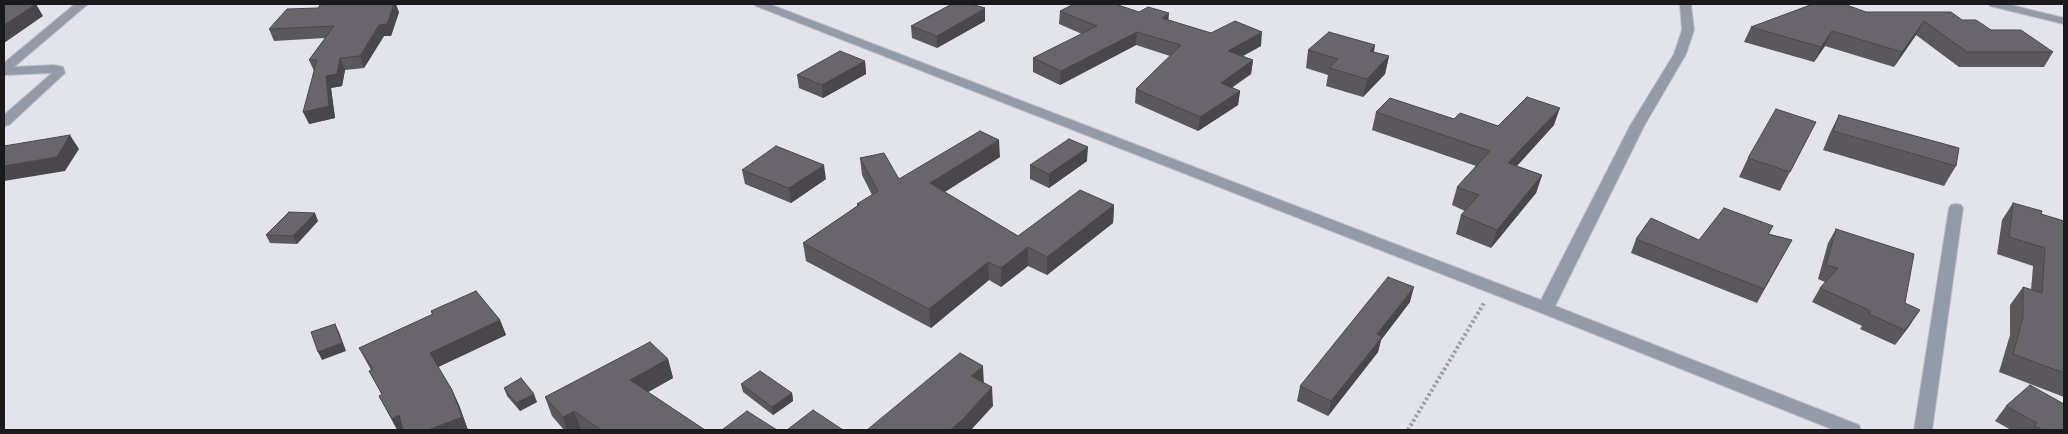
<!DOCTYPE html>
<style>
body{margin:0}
#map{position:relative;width:2068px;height:434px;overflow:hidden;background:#e3e3ec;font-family:Montserrat,sans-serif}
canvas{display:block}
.frame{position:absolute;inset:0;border:5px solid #1a1a1d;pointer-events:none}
</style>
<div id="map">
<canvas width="2068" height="434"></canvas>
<div class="frame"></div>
</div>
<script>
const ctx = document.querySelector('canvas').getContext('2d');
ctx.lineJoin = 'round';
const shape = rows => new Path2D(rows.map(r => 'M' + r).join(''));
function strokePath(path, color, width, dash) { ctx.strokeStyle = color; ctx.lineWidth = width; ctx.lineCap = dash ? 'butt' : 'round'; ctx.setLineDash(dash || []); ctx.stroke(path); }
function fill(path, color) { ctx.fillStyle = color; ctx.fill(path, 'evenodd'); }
const minor = shape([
 [75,4,88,4,14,67,54,65,63,67,65,73,9,125,4,126,4,115,52,73,4,75,4,63,75,4],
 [754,4,769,4,1541,300,1630,126,1674,54,1682,30,1680,4,1691,4,1694,30,1686,54,1644,126,1555,306,1859,425,1861,430,1834,430,1539,312,756,6,754,4],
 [1989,4,2007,4,2064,18,2064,24,1990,6,1989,4],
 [1956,204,1961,205,1963,208,1932,430,1914,430,1949,208,1951,205,1956,204]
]);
strokePath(minor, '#bfbfc7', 2);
strokePath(shape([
 [1408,430,1484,303]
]), '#9d9da4', 4, [2.5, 2.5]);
fill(minor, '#929ba7');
fill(shape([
 [1060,11,1139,12,1168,20,1211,33,1261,46,1242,56,1253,60,1251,74,1232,87,1240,91,1238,105,1198,131,1135,103,1136,89,1170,56,1136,45,1060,85,1033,72,1033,58,1082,34,1059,24],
 [399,12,391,36,384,36,364,68,345,70,342,86,331,88,335,118,309,124,314,71,309,60,325,38,274,41,269,29],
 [1866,12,1962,20,2053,52,2044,67,1959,67,1916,35,1894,67,1825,46,1814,62,1744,42,1751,27],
 [985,21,937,48,912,38,911,26],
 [1375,45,1374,52,1389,56,1385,74,1363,97,1326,86,1328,75,1306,68,1308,50],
 [865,61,866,74,823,98,799,88,797,75],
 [1376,112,1454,119,1498,126,1554,125,1517,166,1542,175,1536,193,1491,248,1456,234,1461,215,1465,211,1452,205,1457,187,1476,166,1372,130],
 [1839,115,1956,166,1944,186,1823,150,1830,133],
 [1816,122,1780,191,1739,177,1748,158],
 [1000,157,945,192,1018,236,1114,205,1113,223,1047,275,1028,266,1001,287,989,280,931,328,806,261,803,243,857,206,857,204,872,195,862,175,860,158,899,179],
 [1087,161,1049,188,1030,179,1030,165],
 [742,170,826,179,791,203,745,184],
 [2013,203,2041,214,2064,221,2064,397,1999,372,2010,335,2010,305,2023,287,2031,290,2033,266,1997,254,2002,220],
 [318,221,297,244,270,243,266,235],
 [1773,226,1769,234,1792,240,1757,303,1631,253,1636,239,1699,240],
 [1836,229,1905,303,1910,325,1895,345,1860,329,1862,326,1812,302,1820,288,1825,282,1818,279,1828,243],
 [1410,302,1381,340,1378,352,1328,416,1297,401,1300,386],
 [431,311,500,320,506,335,438,367,452,390,459,405,468,430,397,430,379,396,382,395,369,371,371,370,359,348,432,315],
 [668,359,673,378,648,392,705,430,564,430,552,416,545,397],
 [741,384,792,393,793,401,773,415,743,392],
 [504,388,537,402,520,411,507,396],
 [2006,406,2064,430,2011,430,1995,421]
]), '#5a575d');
fill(shape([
 [36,4,43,16,4,43,4,25],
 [394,4,396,4,399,12,391,36,384,36,364,68,360,56,379,25],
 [985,8,985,21,937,48,937,36],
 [1169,13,1168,26,1162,18],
 [1924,21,1916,35,1894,67,1902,52],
 [1832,31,1825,46,1814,62,1821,47],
 [1137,32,1136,45,1060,85,1061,71],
 [1262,32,1261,46,1227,65,1228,51],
 [1375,45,1371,63,1370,51],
 [1389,56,1385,74,1363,97,1367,79],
 [340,58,345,70,342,86,331,88,335,118,309,124,303,112,326,76],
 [1253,60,1251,74,1219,97,1221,83],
 [865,61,866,74,823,98,822,85],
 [1240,91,1238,105,1198,131,1200,117],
 [1560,108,1554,125,1503,181,1508,163],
 [70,135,79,149,65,171,4,181,4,166],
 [999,140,1000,157,931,200,930,183],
 [1088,147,1087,161,1049,188,1049,174],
 [824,165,826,179,791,203,789,188],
 [1542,175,1536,193,1491,248,1497,230],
 [1114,205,1113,223,1047,275,1047,257],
 [315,213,318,221,297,244,293,236],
 [1028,247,1028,266,1001,287,1001,268],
 [988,262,989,280,931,328,929,309],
 [1414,287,1410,302,1381,340,1378,352,1328,416,1331,401,1377,334],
 [1920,310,1910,325,1895,345,1905,330],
 [500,320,506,335,436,368,430,353],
 [335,324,339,332,346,351,322,360,318,352],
 [668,359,673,378,636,399,630,380],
 [983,366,984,385,971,376],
 [992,387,993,406,971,430,950,430],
 [452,390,459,405,468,430,428,430],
 [792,393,793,401,773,415,772,407],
 [534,394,537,402,520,411,516,403],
 [574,411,581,430,567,430,563,417],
 [399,415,407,430,398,430,392,419]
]), '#4a474c');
const building = shape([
 [4,4,36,4,4,25,4,4],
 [339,4,394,4,387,24,379,25,360,56,340,58,337,74,326,76,329,106,303,112,317,60,309,60,334,26,269,29,287,9,318,8,320,5,339,4],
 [952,4,971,4,985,8,937,36,911,26,952,4],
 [1074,4,1115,4,1139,12,1148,7,1169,13,1162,18,1211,33,1235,21,1262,32,1228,51,1253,60,1221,83,1240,91,1200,117,1136,89,1181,45,1137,32,1061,71,1033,58,1097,26,1060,11,1074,4],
 [1813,4,1844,4,1866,12,1951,12,1962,20,1976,20,1991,30,2021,30,2053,52,1967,52,1924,21,1902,52,1832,31,1821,47,1751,27,1813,4],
 [1329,32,1375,45,1370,51,1389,56,1367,79,1329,68,1338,59,1308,50,1329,32],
 [840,51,865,61,822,85,797,75,840,51],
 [1527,97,1560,108,1508,163,1542,175,1497,230,1461,215,1479,195,1457,187,1490,151,1376,112,1390,98,1454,119,1460,113,1498,126,1527,97],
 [1776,109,1816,122,1790,172,1748,158,1776,109],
 [1839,115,1959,148,1956,166,1833,131,1839,115],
 [980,131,999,140,930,183,1018,236,1080,190,1114,205,1047,257,1028,247,1001,268,988,262,929,309,803,243,859,205,857,204,878,191,860,158,884,153,899,179,980,131],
 [70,135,57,157,4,166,4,146,70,135],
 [1069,139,1088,147,1049,174,1030,165,1069,139],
 [776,146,824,165,789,188,742,170,776,146],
 [2013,203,2042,211,2041,214,2064,221,2064,373,2013,354,2023,317,2023,287,2042,293,2045,248,2009,237,2013,203],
 [1724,208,1773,226,1768,234,1792,240,1764,289,1636,239,1651,218,1699,240,1724,208],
 [289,212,315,213,293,236,266,235,289,212],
 [1836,229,1914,254,1905,303,1920,310,1905,330,1869,314,1871,311,1820,288,1838,268,1826,265,1836,229],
 [1388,277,1414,287,1377,334,1382,337,1331,401,1300,386,1388,277],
 [476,291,500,320,430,353,452,390,462,417,428,430,403,430,399,415,392,419,379,396,382,394,369,371,373,369,359,348,433,314,431,311,476,291],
 [335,324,342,343,318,352,311,332,335,324],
 [650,342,668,359,630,380,705,430,601,430,574,411,563,417,545,397,650,342],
 [960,353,983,366,971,376,992,387,962,420,950,430,867,430,960,353],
 [760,371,792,393,772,407,741,384,760,371],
 [521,378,534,394,516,403,504,388,521,378],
 [2030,385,2064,404,2064,430,2043,430,2034,426,2037,423,2006,406,2030,385],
 [813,410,843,430,787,430,813,410],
 [747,411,777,430,722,430,747,411]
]);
fill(building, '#69656c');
strokePath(building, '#4a474c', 1);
</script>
